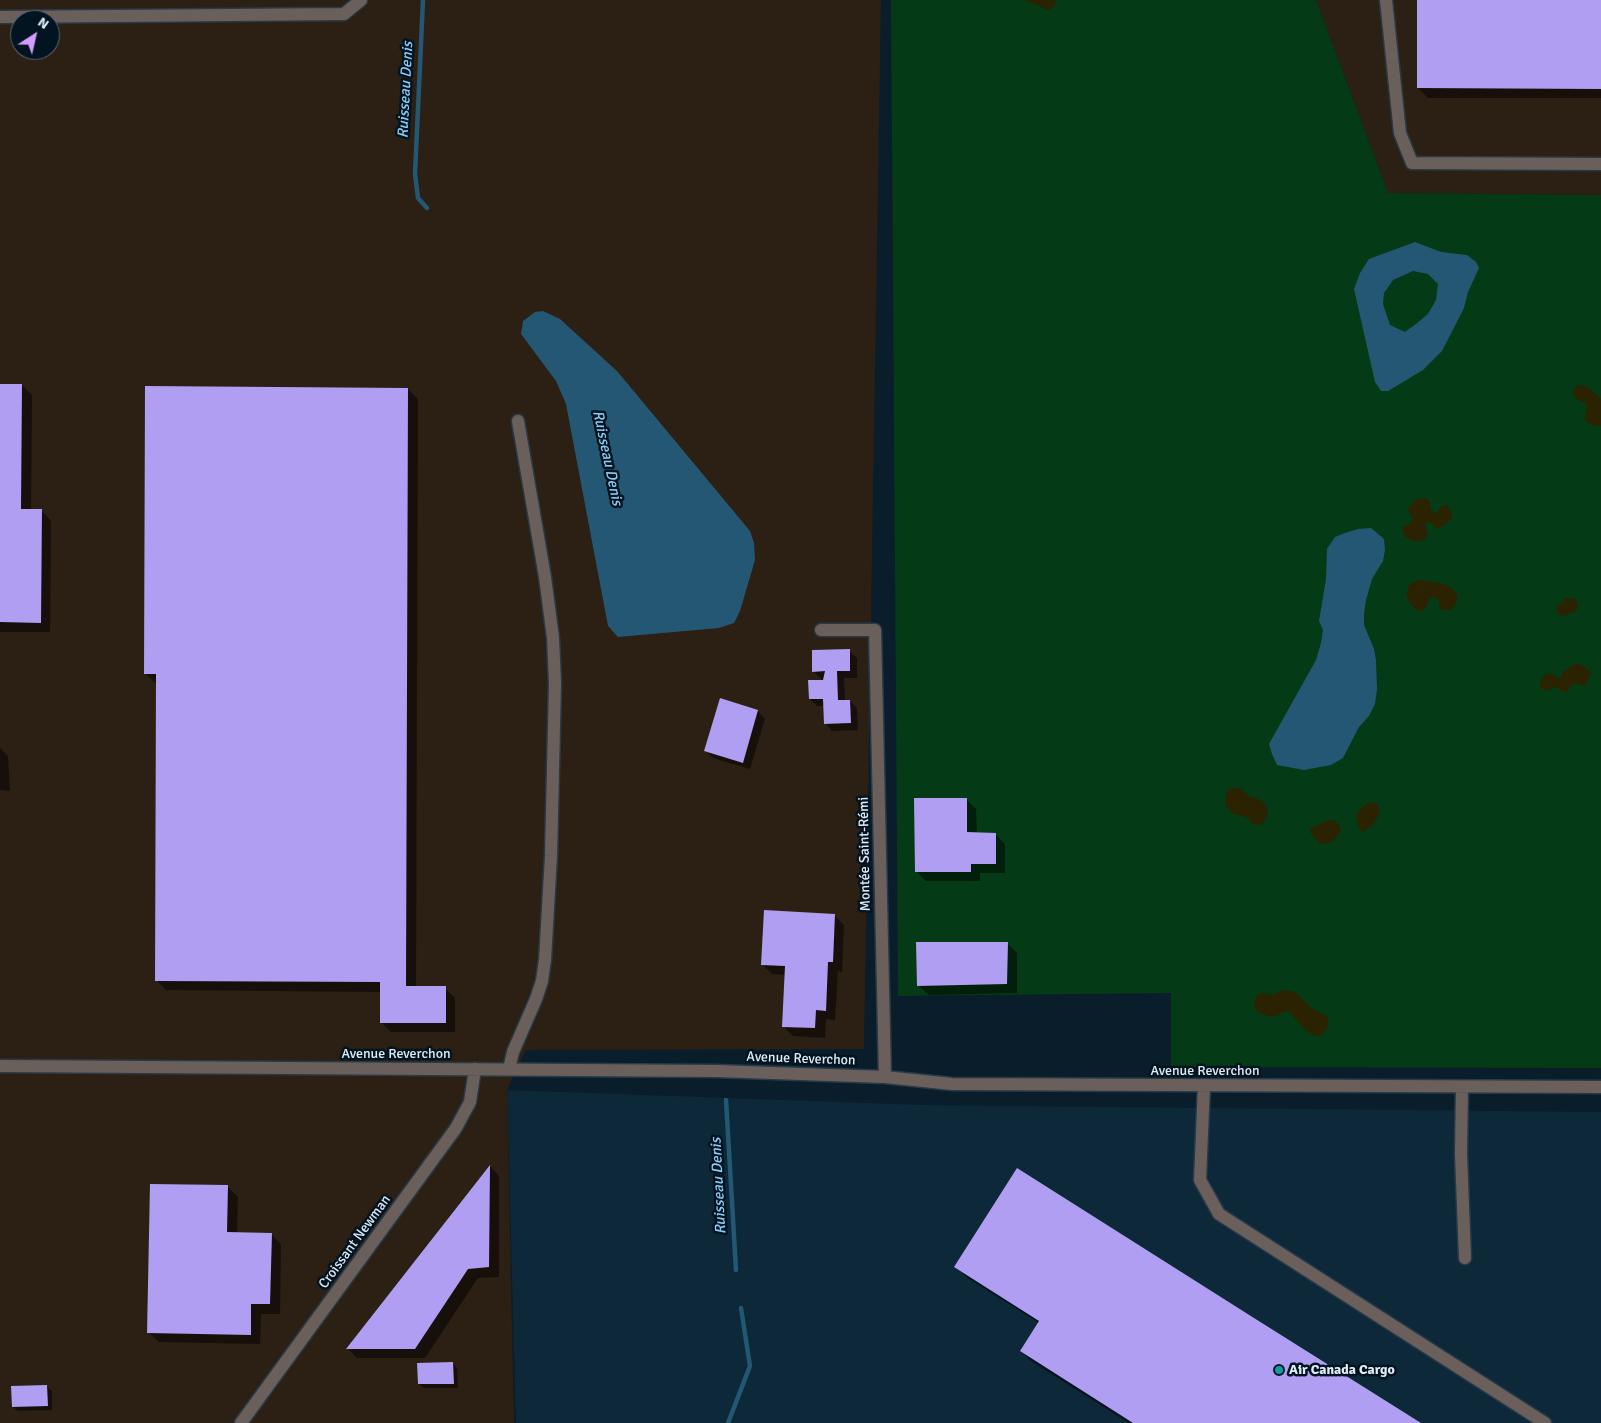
<!DOCTYPE html>
<meta charset="utf-8">
<style>
body{margin:0}
#map{position:relative;width:1601px;height:1423px;overflow:hidden;background:#0a1d2b;font-family:Signika,sans-serif}
canvas{display:block}
.north{position:absolute;left:10px;top:10px;width:50px;height:50px;box-sizing:border-box;background:#031421;border:1px solid #5b6a76;border-radius:50%;rotate:35deg;font-size:14px;font-weight:700;line-height:20px;text-align:center;color:#e0ecf5}
.north::after{content:'';display:block;margin:auto;width:18px;height:22px;background:#d19dfe;clip-path:polygon(50% 0,100% 100%,50% 72%,0 100%)}
</style>
<div id="map">
<canvas width="1601" height="1423"></canvas>
<div class="north">N</div>
</div>
<script>
const ctx = document.querySelector('canvas').getContext('2d');
ctx.lineJoin = 'round';
function fill(path, color) { ctx.fillStyle = color; ctx.fill(path, 'evenodd'); }
const shape = rows => new Path2D(rows.map(r => 'M' + r).join(''));
function strokePath(path, color, width, dash) { ctx.strokeStyle = color; ctx.lineWidth = width; ctx.lineCap = dash ? 'butt' : 'round'; ctx.setLineDash(dash || []); ctx.stroke(path); }
function label(font, color, halo, rows, align = 'center') {
  ctx.font = font + ' Signika,sans-serif'; ctx.lineWidth = 5; ctx.setLineDash([]); ctx.textBaseline = 'middle'; ctx.strokeStyle = halo; ctx.fillStyle = color; for (const [text, x, y, turn = 0] of rows) {
    ctx.save(); ctx.translate(x, y); ctx.rotate((+turn || 0) * Math.PI / 180); ctx.textAlign = isNaN(turn) ? turn : align; if (halo) ctx.strokeText(text, 0, 0); ctx.fillText(text, 0, 0); ctx.restore();
  }
}
fill(shape([
 [507,1090,922,1105,1601,1112,1601,1423,516,1423]
]), '#0d2839');
fill(shape([
 [0,0,881,0,864,1049,526,1050,507,1090,514,1423,0,1423],
 [20,20,50,20,50,50,20,50],
 [1316,0,1601,0,1601,195,1388,193]
]), '#2c1f13');
fill(shape([
 [891,0,1316,0,1388,193,1601,195,1601,1068,1171,1067,1171,993,898,996]
]), '#053a16');
fill(shape([
 [1025,0,1056,0,1054,7,1048,10],
 [1579,385,1587,386,1601,399,1601,426,1591,425,1585,420,1587,404,1575,398,1573,393,1574,388],
 [1424,498,1429,500,1431,510,1434,513,1438,512,1442,506,1447,505,1452,513,1452,518,1445,525,1437,529,1430,522,1427,522,1425,527,1428,534,1426,538,1421,541,1413,541,1405,537,1402,529,1404,526,1410,523,1413,519,1408,510,1411,504,1417,499],
 [1420,580,1444,584,1452,588,1458,596,1455,606,1450,610,1443,610,1440,608,1439,600,1433,597,1429,599,1426,608,1422,611,1415,609,1409,602,1406,594,1410,584],
 [1565,598,1576,599,1578,608,1575,612,1562,616,1557,612,1556,608,1557,605,1563,603],
 [1575,664,1582,665,1591,672,1586,685,1583,686,1573,683,1567,692,1565,692,1555,687,1546,691,1540,687,1540,681,1546,674,1554,674,1559,679,1564,671],
 [1232,787,1241,789,1250,797,1257,798,1266,805,1268,814,1263,824,1254,825,1247,817,1234,814,1225,805,1226,793],
 [1369,802,1377,804,1380,811,1379,814,1373,825,1363,832,1360,830,1356,818,1359,810],
 [1332,820,1339,824,1341,831,1332,842,1321,844,1311,834,1310,829,1327,821],
 [1284,990,1295,992,1310,1007,1328,1017,1328,1026,1322,1035,1317,1036,1306,1031,1290,1012,1284,1012,1273,1017,1259,1013,1255,1009,1254,1004,1256,996,1261,993,1272,995]
]), '#2a2201');
fill(shape([
 [1415,242,1441,252,1467,255,1476,262,1479,268,1468,292,1464,308,1442,351,1423,370,1388,391,1381,391,1375,382,1354,289,1360,273,1369,259],
 [1413,271,1428,274,1438,284,1436,300,1428,314,1416,324,1405,332,1390,325,1383,304,1384,293,1393,280],
 [543,311,560,319,617,371,750,531,754,543,755,560,740,611,734,623,719,628,618,637,608,626,566,404,556,381,521,334,523,321,535,312],
 [1371,528,1384,539,1385,550,1383,561,1372,579,1366,600,1364,614,1364,625,1374,649,1376,660,1377,689,1375,704,1369,716,1359,727,1343,758,1331,765,1304,770,1277,765,1272,754,1269,744,1316,660,1321,643,1323,630,1319,621,1326,579,1327,549,1335,537,1345,533,1358,529]
]), '#245773');
fill(shape([
 [1418,0,1601,0,1601,98,1428,98,1418,88],
 [0,385,22,385,32,395,31,510,41,510,51,521,50,632,0,632],
 [408,389,418,399,416,987,445,988,455,998,455,1032,391,1032,381,1022,381,992,166,990,156,980,158,683,155,683,145,673],
 [849,651,857,658,857,678,844,678,845,701,850,701,857,708,858,730,832,731,825,723,825,706,817,706,810,699,823,681,813,671],
 [721,700,758,711,765,719,750,769,713,758,706,751],
 [0,748,8,756,10,791,0,790],
 [966,799,976,809,977,834,995,834,1005,844,1005,873,980,873,980,881,926,881,916,871],
 [834,915,844,925,842,972,838,971,835,1020,826,1019,825,1038,793,1036,783,1026,786,975,772,974,762,964],
 [1007,943,1017,953,1017,993,929,995,918,985],
 [490,1166,499,1176,499,1277,478,1278,425,1358,357,1358,348,1349],
 [228,1187,238,1197,237,1233,271,1234,281,1244,280,1314,261,1314,260,1344,159,1342,148,1332],
 [956,1267,1418,1423,1129,1423,1031,1361,1021,1351,1039,1323,966,1277],
 [453,1364,457,1368,458,1388,424,1388,419,1384],
 [47,1386,52,1391,52,1410,18,1411,13,1407]
]), '#0007');
strokePath(shape([
 [423,0,415,174,418,198,427,208],
 [726,1100,736,1270],
 [728,1423,750,1366,741,1308]
]), '#245773', 4.5);
fill(shape([
 [1417,0,1601,0,1601,89,1417,88],
 [0,384,22,384,21,509,42,509,41,623,0,622],
 [145,386,408,388,406,986,446,986,446,1023,380,1023,380,982,155,981,156,674,144,674],
 [850,649,850,671,837,671,838,700,850,700,851,723,824,724,823,699,809,699,808,680,823,680,825,671,812,672,812,650],
 [720,698,758,710,743,763,704,751],
 [914,798,967,798,967,832,996,833,996,864,971,864,971,872,915,872],
 [764,910,835,914,833,962,828,962,826,1011,816,1010,815,1028,782,1027,785,966,761,965],
 [916,942,1008,942,1007,984,917,986],
 [490,1165,489,1267,468,1269,415,1349,346,1349],
 [1017,1168,1254,1318,1421,1423,1133,1423,1020,1351,1039,1321,954,1267],
 [150,1184,228,1185,227,1232,272,1233,270,1304,251,1304,251,1335,147,1333],
 [453,1362,454,1384,418,1384,417,1363],
 [47,1385,48,1406,12,1407,11,1386]
]), '#af9ef1');
const minor = shape([
 [1386,0,1400,133,1412,163,1601,164],
 [0,17,344,14,361,0],
 [821,630,875,630,885,1077],
 [0,1066,717,1071,885,1077,952,1084,1601,1087],
 [509,1069,513,1052,536,999,542,981,545,960,551,856,555,683,553,638,545,577,518,421],
 [1204,1086,1200,1180,1219,1214,1545,1423],
 [1462,1087,1461,1154,1465,1258],
 [241,1423,456,1128,470,1102,475,1069]
]);
strokePath(minor, '#283a47', 15);
strokePath(minor, '#6a5f5b', 12);
for (const [x, y, r, color] of [
 [1279,1370,5,"#0f9aa8"]
]) { const dot = new Path2D(); dot.arc(x, y, r, 0, 2 * Math.PI); ctx.fillStyle = color; ctx.fill(dot); strokePath(dot, '#031421', 2); }
label('14px', '#e0ecf5', '#031421', [
 ["Montée Saint-Rémi",865,854,-91],
 ["Avenue Reverchon",396,1054],
 ["Avenue Reverchon",801,1059,2],
 ["Avenue Reverchon",1205,1071],
 ["Croissant Newman",355,1242,-54]
]);
label('bold 14px', '#e0ecf5', '#031421', [
 ["Air Canada Cargo",1289,1370]
], 'left');
label('italic 15px', '#8acef7', '#031421', [
 ["Ruisseau Denis",406,90,-87],
 ["Ruisseau Denis",607,458,78],
 ["Ruisseau Denis",719,1186,-93]
]);
</script>
